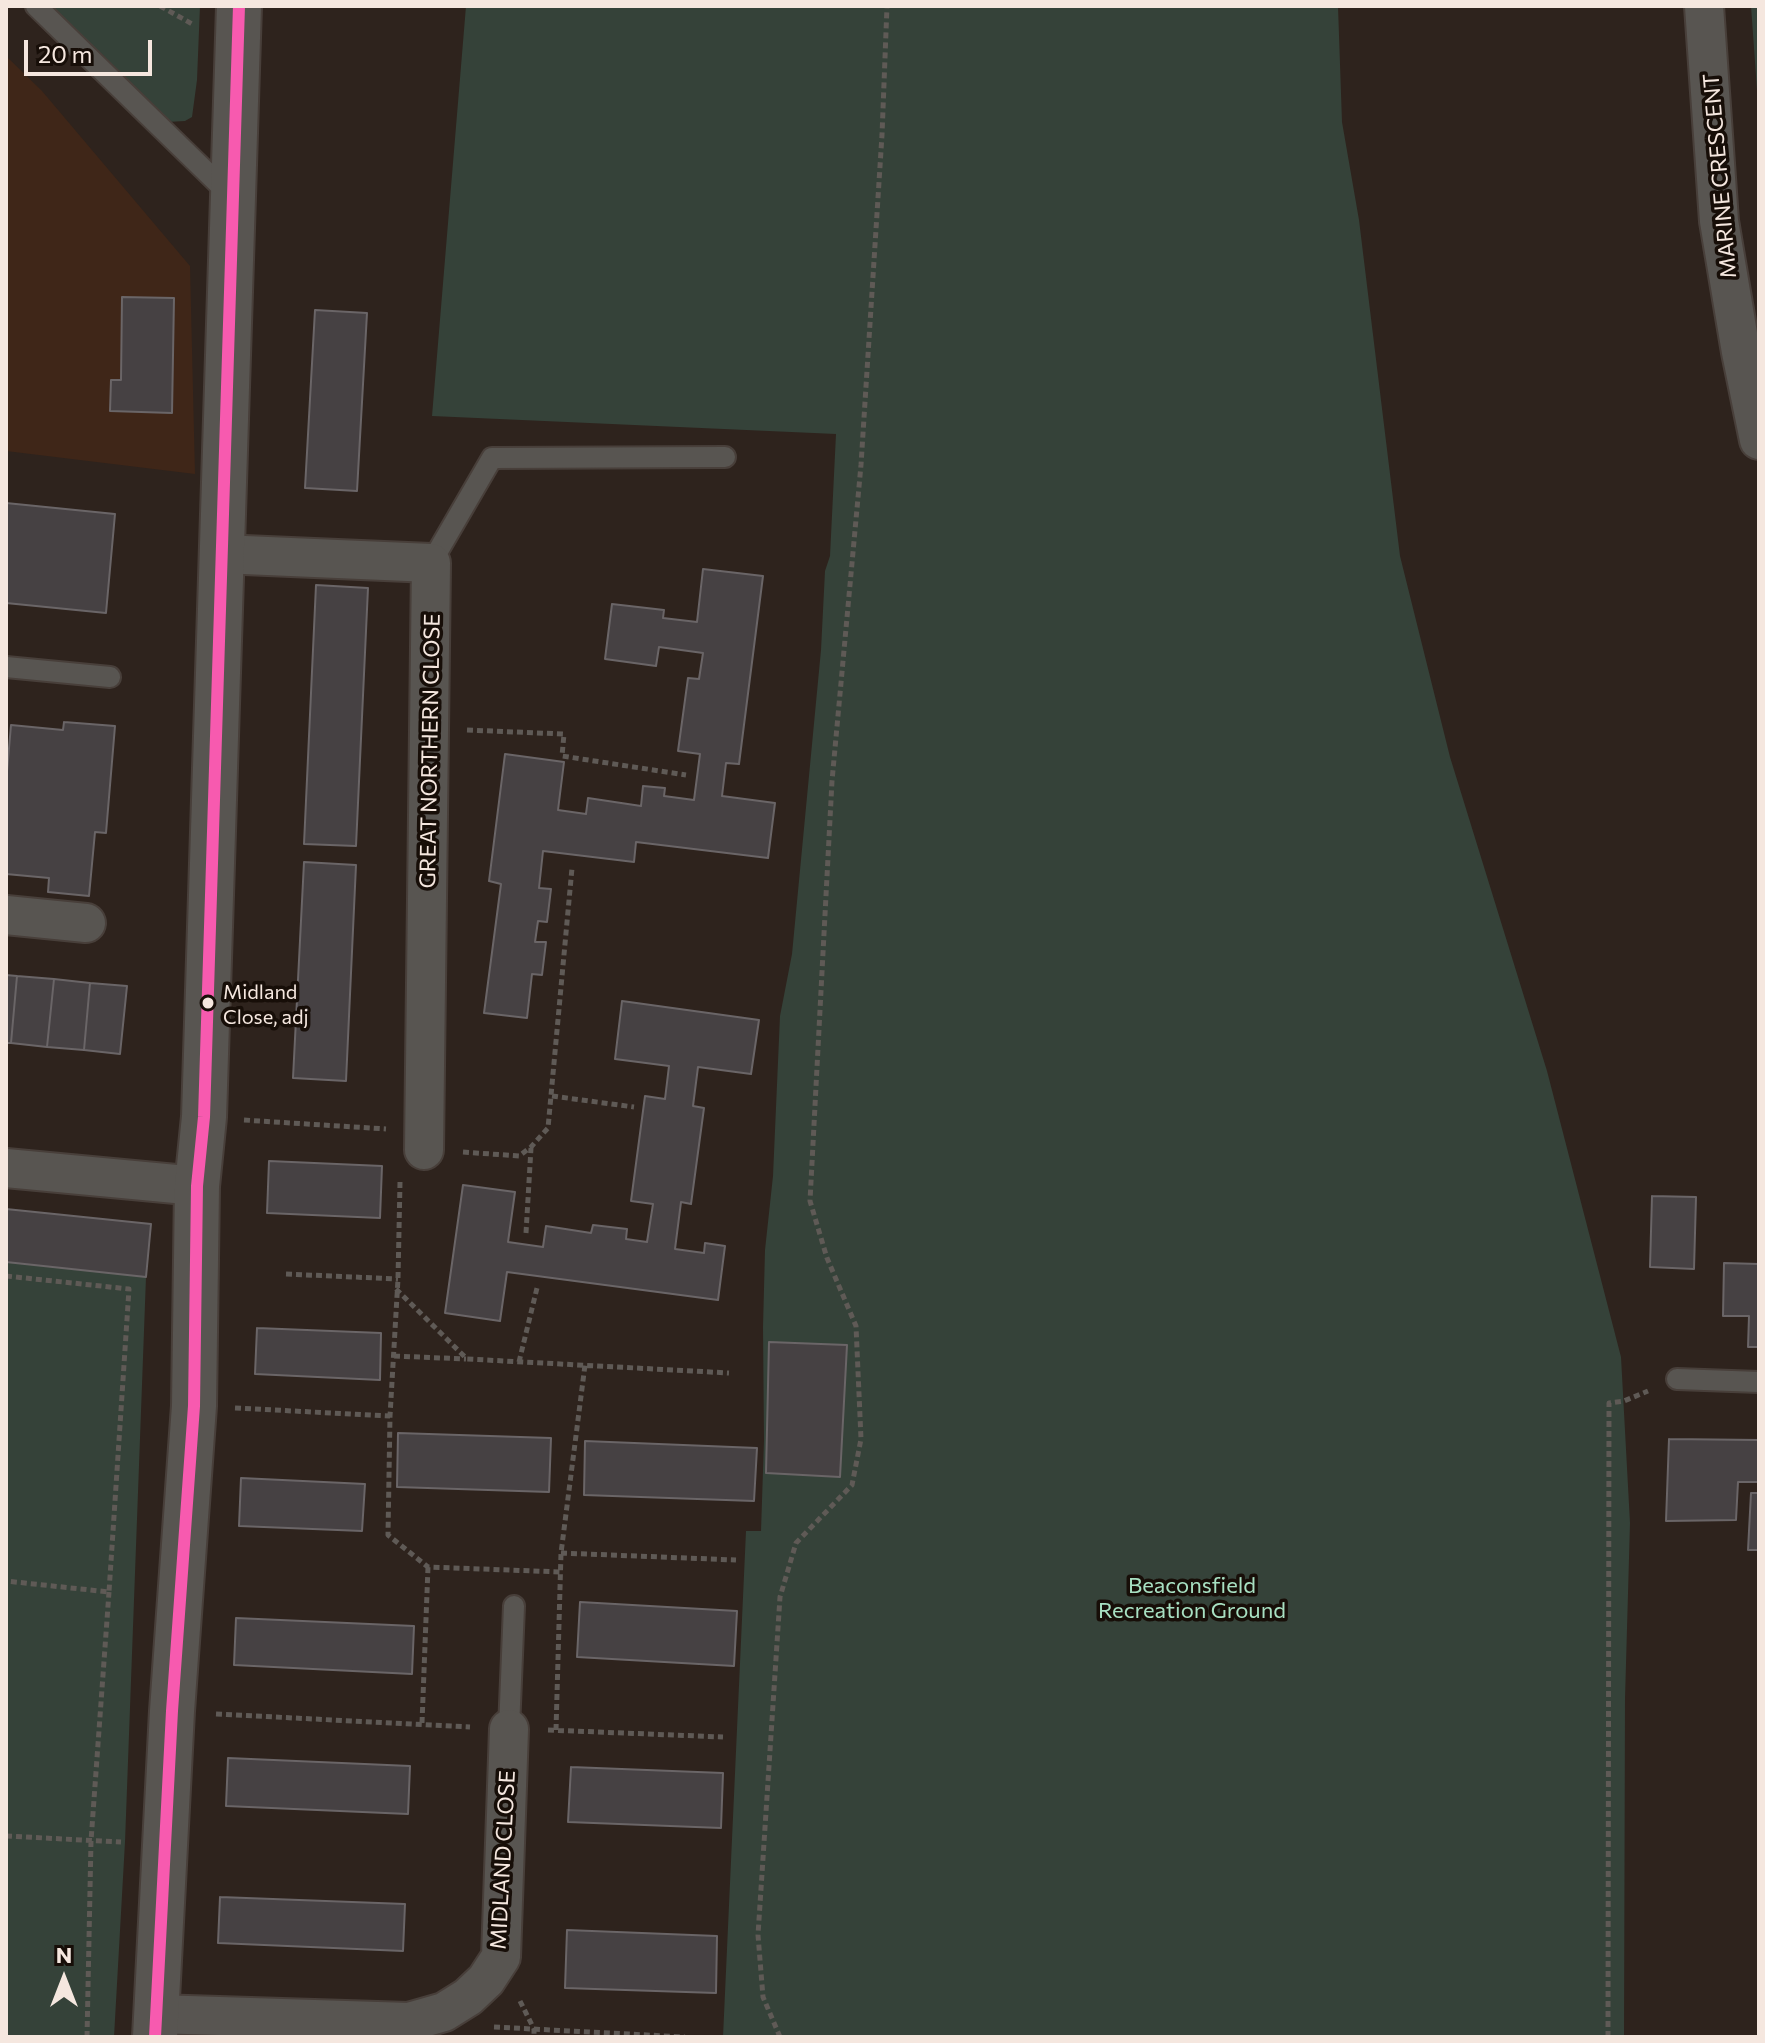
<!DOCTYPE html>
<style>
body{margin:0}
#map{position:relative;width:1765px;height:2043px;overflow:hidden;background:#2e231d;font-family:Commissioner,sans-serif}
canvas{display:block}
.frame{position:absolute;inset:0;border:8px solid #f5e7df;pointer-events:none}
.north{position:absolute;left:24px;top:1939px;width:80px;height:80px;-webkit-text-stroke:6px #170e08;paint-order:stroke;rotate:0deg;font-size:22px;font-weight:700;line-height:32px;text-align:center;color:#f5e7df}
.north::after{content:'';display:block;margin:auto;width:28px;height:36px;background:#f5e7df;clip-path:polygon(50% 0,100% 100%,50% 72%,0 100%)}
.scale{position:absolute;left:24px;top:40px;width:128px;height:36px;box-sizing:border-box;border:4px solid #f5e7df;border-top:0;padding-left:10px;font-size:24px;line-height:28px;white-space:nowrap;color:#f5e7df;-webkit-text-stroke:6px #170e08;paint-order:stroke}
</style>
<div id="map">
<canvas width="1765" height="2043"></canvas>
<div class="frame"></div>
<div class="north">N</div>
<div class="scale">20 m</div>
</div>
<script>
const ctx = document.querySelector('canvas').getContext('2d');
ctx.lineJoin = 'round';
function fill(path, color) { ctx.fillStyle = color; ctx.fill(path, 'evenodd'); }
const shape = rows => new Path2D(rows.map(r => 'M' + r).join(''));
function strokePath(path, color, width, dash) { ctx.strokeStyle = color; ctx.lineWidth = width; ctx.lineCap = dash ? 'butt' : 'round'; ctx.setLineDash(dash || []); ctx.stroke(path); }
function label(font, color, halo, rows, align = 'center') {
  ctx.font = font + ' Commissioner,sans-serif'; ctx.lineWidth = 7; ctx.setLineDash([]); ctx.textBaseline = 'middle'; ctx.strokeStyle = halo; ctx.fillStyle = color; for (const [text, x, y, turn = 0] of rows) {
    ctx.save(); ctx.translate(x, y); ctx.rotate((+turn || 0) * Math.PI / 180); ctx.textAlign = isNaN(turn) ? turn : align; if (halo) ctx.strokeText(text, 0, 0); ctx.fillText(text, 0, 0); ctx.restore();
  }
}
fill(shape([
 [6,56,42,91,190,266,195,474,6,451]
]), '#3f2618');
fill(shape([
 [44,6,200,6,197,80,192,117,185,121,167,122,104,56],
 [466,6,1338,6,1342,122,1359,220,1400,556,1450,757,1547,1071,1621,1357,1630,1523,1625,1699,1624,2037,723,2037,746,1531,761,1531,764,1440,763,1327,765,1250,773,1176,780,1016,792,954,821,650,825,571,830,556,836,434,432,416],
 [1751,6,1759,6,1759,119,1756,76],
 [6,1262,146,1277,125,1842,114,2037,6,2037]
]), '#354239');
const building = shape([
 [122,297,174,298,172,413,110,411,111,380,121,380,122,297],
 [315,310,367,313,357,491,305,488,315,310],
 [6,503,115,514,106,613,6,603,6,503],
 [703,569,763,576,739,764,726,763,722,796,775,803,768,858,636,842,634,862,543,851,539,888,551,889,547,922,538,921,535,942,546,942,542,975,532,974,527,1018,484,1013,501,884,489,881,505,754,564,762,558,810,586,814,588,798,641,806,643,786,665,788,664,796,694,800,700,754,678,751,688,678,699,679,703,653,659,647,656,666,605,659,612,604,664,610,663,618,697,622,703,569],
 [316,585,368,588,356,846,304,844,316,585],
 [64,722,115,726,106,833,95,832,89,896,48,892,49,878,6,874,6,783,11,725,63,730,64,722],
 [304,862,356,865,346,1081,293,1078,304,862],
 [6,975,17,976,11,1043,6,1043,6,975],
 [17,976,54,979,47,1047,11,1043,17,976],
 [54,979,90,983,84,1050,47,1047,54,979],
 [90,983,127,986,120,1054,84,1050,90,983],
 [622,1001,759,1020,751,1074,698,1067,693,1106,704,1108,691,1204,681,1202,675,1249,704,1253,705,1243,725,1246,718,1300,507,1272,500,1321,445,1313,463,1185,515,1192,508,1242,543,1247,546,1226,591,1233,593,1225,627,1229,626,1239,647,1242,653,1204,631,1201,645,1096,665,1099,669,1066,615,1059,622,1001],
 [269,1161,382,1166,380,1218,267,1213,269,1161],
 [1652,1196,1696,1197,1694,1269,1650,1267,1652,1196],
 [6,1209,151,1224,146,1277,6,1262,6,1209],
 [1724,1263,1759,1264,1759,1347,1748,1347,1749,1316,1723,1316,1724,1263],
 [257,1328,381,1333,380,1380,255,1374,257,1328],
 [769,1342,847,1345,840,1477,766,1473,769,1342],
 [398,1433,551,1438,549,1492,397,1487,398,1433],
 [1669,1439,1759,1440,1759,1482,1738,1482,1736,1520,1666,1521,1669,1439],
 [585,1441,757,1448,754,1501,584,1495,585,1441],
 [241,1478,365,1484,362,1531,239,1526,241,1478],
 [1751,1493,1759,1493,1759,1550,1748,1550,1751,1493],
 [580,1602,737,1611,734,1666,577,1657,580,1602],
 [236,1618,414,1626,412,1674,234,1665,236,1618],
 [228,1758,410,1766,408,1814,226,1806,228,1758],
 [571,1767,723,1773,721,1828,568,1822,571,1767],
 [220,1897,405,1904,403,1951,218,1943,220,1897],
 [567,1930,717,1936,716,1993,565,1988,567,1930]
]);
fill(building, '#464143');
strokePath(building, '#6a6567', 2);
const service = shape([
 [36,6,230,195],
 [431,563,492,458,725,457],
 [6,667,110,677],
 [1677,1379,1759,1382],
 [509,1729,514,1606]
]);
const minor = shape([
 [1704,6,1719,221,1741,352,1759,440],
 [221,554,431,563,424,1150],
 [6,915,86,923],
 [6,1168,197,1186],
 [156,2014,409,2022,444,2012,468,1997,486,1980,501,1957,509,1729]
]);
const tertiary = shape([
 [155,2037,172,1711,194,1406,197,1186,204,1117,239,6]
]);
strokePath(service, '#483f3a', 24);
strokePath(minor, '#483f3a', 42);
strokePath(tertiary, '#483f3a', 48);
strokePath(shape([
 [160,6,194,25],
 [467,730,564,734,562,756,686,775],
 [552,1096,634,1107],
 [244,1120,386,1129],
 [463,1152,519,1156,531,1147,548,1128,572,868],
 [400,1182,398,1279,390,1416,388,1535,428,1567,561,1572],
 [526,1233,531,1148],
 [286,1274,398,1279],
 [6,1276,129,1289,109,1592,6,1581],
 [396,1289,467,1359,729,1373],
 [394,1356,466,1359],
 [519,1362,537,1288],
 [235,1408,390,1416],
 [561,1553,736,1560],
 [216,1714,470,1727],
 [422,1723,428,1567],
 [548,1730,723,1737],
 [556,1730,561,1553,585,1365],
 [6,1836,121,1842],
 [520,2001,534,2029,534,2037],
 [494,2027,685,2037],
 [87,2037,91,1841,109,1592],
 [780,2037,763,1997,758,1935,780,1597,796,1543,852,1485,861,1439,856,1326,827,1258,810,1201,832,781,861,465,882,135,887,6],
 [1608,2037,1609,1403,1624,1401,1648,1391]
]), '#5f5a56', 5, [6, 4]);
strokePath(service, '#585551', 20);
strokePath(minor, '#585551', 38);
strokePath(tertiary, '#585551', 44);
strokePath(shape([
 [155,2037,172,1711,194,1406,197,1186,204,1117,239,6]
]), '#f75aaf', 12);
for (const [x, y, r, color] of [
 [208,1003,7,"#f5e7df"]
]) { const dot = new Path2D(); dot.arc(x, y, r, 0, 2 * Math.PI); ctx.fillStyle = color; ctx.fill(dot); strokePath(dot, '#170e08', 3); }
label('20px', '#f5e7df', '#170e08', [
 ["Midland",223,992],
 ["Close, adj",223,1017]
], 'left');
label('22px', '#f5e7df', '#170e08', [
 ["MARINE CRESCENT",1720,176,-95],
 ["GREAT NORTHERN CLOSE",430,751,-89],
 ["MIDLAND CLOSE",503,1860,-87]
]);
label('22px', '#a8e0c2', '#170e08', [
 ["Beaconsfield",1192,1586],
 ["Recreation Ground",1192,1611]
]);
</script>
